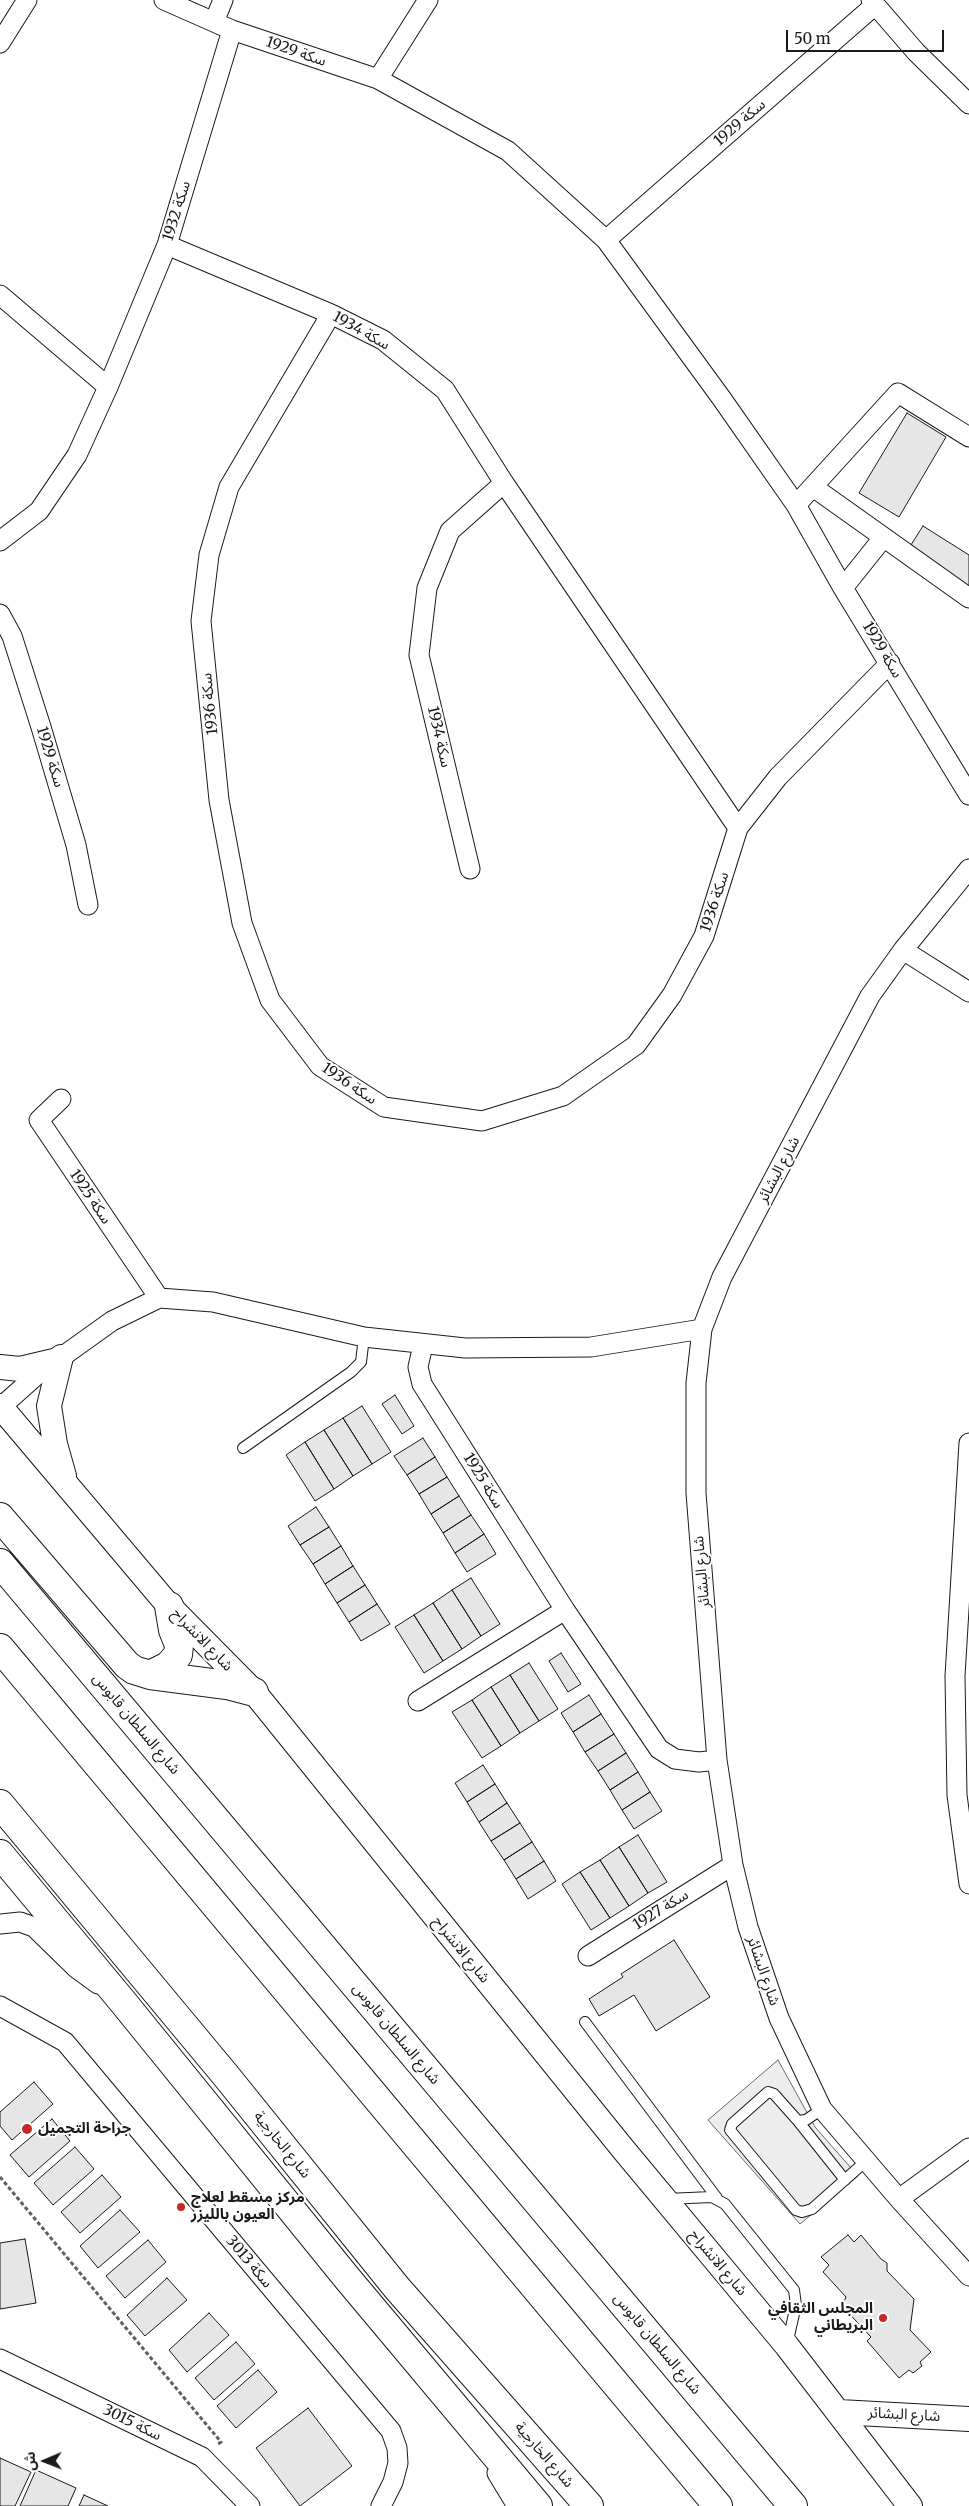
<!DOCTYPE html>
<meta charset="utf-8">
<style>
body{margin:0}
#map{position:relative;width:969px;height:2506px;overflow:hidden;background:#fff;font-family:Merriweather,"Noto Sans Arabic",serif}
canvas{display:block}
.north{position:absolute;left:20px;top:2436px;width:50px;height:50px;-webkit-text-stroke:4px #fff;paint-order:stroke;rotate:269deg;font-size:14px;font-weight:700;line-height:20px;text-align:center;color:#1a1a1a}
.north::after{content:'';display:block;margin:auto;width:18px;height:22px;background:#1a1a1a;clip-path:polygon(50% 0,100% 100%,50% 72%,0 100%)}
.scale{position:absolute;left:786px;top:30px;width:158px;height:22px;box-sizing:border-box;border:2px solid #1a1a1a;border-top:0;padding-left:6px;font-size:15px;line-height:18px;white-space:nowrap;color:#1a1a1a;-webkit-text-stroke:4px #fff;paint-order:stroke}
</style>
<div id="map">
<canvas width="969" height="2506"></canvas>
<div class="north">ش</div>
<div class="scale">50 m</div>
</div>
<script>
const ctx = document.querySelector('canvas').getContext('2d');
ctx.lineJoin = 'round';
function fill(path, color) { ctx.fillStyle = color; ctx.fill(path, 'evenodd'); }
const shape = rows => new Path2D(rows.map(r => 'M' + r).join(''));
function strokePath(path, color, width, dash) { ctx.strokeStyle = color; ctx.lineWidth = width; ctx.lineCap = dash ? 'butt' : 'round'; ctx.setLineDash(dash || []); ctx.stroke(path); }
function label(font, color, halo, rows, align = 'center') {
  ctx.font = font + ' Merriweather,"Noto Sans Arabic",serif'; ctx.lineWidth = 4; ctx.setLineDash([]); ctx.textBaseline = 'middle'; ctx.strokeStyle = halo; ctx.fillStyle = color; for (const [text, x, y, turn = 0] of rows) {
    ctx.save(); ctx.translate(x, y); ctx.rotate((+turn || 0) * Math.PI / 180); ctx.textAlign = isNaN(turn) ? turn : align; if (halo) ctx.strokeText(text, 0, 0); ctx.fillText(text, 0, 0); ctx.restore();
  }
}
const built = shape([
 [778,2060,815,2127,858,2176,800,2224,708,2120,778,2060]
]);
fill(built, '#ededed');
strokePath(built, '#6a6a6a', 1);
const building = shape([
 [907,413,946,437,899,517,859,493,907,413],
 [923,526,969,555,969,586,909,548,923,526],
 [395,1395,414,1426,402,1434,382,1404,395,1395],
 [362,1406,391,1452,372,1464,343,1418,362,1406],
 [343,1418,372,1464,353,1476,324,1430,343,1418],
 [324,1430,353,1476,334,1489,305,1442,324,1430],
 [423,1438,435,1457,407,1475,394,1456,423,1438],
 [305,1442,334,1489,315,1501,286,1455,305,1442],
 [435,1457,447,1477,419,1494,407,1475,435,1457],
 [447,1477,459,1496,431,1514,419,1494,447,1477],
 [459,1496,471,1515,443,1533,431,1514,459,1496],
 [316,1507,329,1527,300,1545,288,1526,316,1507],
 [471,1515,484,1534,455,1553,443,1533,471,1515],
 [329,1527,341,1546,313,1564,300,1545,329,1527],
 [484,1534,496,1554,467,1572,455,1553,484,1534],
 [341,1546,353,1566,325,1584,313,1564,341,1546],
 [353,1566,365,1585,337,1603,325,1584,353,1566],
 [471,1578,500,1624,481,1636,452,1590,471,1578],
 [365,1585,377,1604,349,1622,337,1603,365,1585],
 [452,1590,481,1636,462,1649,433,1603,452,1590],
 [433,1603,462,1649,443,1661,414,1615,433,1603],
 [377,1604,390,1624,361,1641,349,1622,377,1604],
 [414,1615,443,1661,424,1673,395,1627,414,1615],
 [561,1653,581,1684,568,1692,549,1661,561,1653],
 [529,1663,558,1709,539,1721,510,1675,529,1663],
 [510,1675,539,1721,520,1733,491,1687,510,1675],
 [491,1687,520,1733,501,1746,472,1700,491,1687],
 [589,1695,601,1714,573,1732,561,1713,589,1695],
 [472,1700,501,1746,482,1758,452,1712,472,1700],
 [601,1714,614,1734,585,1752,573,1732,601,1714],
 [614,1734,626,1753,598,1771,585,1752,614,1734],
 [626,1753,638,1772,610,1790,598,1771,626,1753],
 [483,1765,495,1784,467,1802,455,1783,483,1765],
 [638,1772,650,1792,622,1810,610,1790,638,1772],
 [495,1784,507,1803,479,1822,467,1802,495,1784],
 [650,1792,662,1811,634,1829,622,1810,650,1792],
 [507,1803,520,1823,491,1841,479,1822,507,1803],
 [520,1823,532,1842,504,1860,491,1841,520,1823],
 [638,1835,667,1882,648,1893,619,1847,638,1835],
 [532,1842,544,1861,516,1879,504,1860,532,1842],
 [619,1847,648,1893,629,1906,600,1860,619,1847],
 [600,1860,629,1906,610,1918,580,1872,600,1860],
 [544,1861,556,1881,528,1899,516,1879,544,1861],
 [580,1872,610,1918,591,1930,562,1884,580,1872],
 [674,1940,710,1997,656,2031,634,1995,599,2016,589,1999,623,1977,621,1974,674,1940],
 [34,2082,53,2104,12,2140,0,2126,0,2112,34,2082],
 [52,2119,70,2141,29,2177,10,2155,52,2119],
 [75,2147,94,2169,53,2205,34,2183,75,2147],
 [102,2175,121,2197,80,2233,61,2212,102,2175],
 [120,2210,140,2232,98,2268,80,2246,120,2210],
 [848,2235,854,2242,861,2235,881,2259,887,2263,887,2271,914,2299,910,2330,931,2352,920,2362,922,2366,913,2373,909,2370,899,2378,867,2341,871,2337,842,2306,846,2297,823,2272,829,2265,821,2257,848,2235],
 [25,2239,36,2303,0,2309,0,2243,25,2239],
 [148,2240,166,2262,125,2298,106,2276,148,2240],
 [167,2278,187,2300,145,2336,127,2315,167,2278],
 [209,2313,229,2335,187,2372,169,2350,209,2313],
 [236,2342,255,2364,214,2400,195,2378,236,2342],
 [258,2370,277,2392,236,2428,217,2406,258,2370],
 [308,2408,352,2466,300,2506,256,2448,308,2408],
 [0,2458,31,2472,15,2506,0,2506,0,2458],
 [36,2470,76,2488,68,2506,20,2506,36,2470],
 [84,2495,108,2506,79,2506,84,2495]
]);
fill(building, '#e6e6e6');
strokePath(building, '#1a1a1a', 1);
const service = shape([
 [243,1448,351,1372,361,1362,364,1337],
 [585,2022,717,2198],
 [822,2109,806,2120,798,2121,774,2094,768,2092,732,2124,730,2130,796,2210,802,2212,812,2209,866,2161],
 [798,2121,845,2180],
 [666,2199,712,2197,725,2204,794,2290,796,2305,787,2345]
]);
const minor = shape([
 [164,0,232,30,378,79,508,151,606,240,722,399,796,505,843,588,969,795],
 [871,0,916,52,969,104],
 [214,22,223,0],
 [0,43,27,0],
 [378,79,428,0],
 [606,240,875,5],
 [167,245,331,314,383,340,445,390,504,483,738,828],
 [0,295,108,387],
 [331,314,229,487,209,555,201,621,219,800,242,923,270,1000,320,1066,384,1107,482,1121,563,1096,636,1045,672,995,704,936,738,828,778,777,890,663],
 [813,487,969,598],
 [796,505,898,393,969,437],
 [0,541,39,511,77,455,108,387,167,245,232,30],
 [843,588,883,538],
 [0,614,12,636,41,727,76,845,88,905],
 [470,869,419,655,427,588,450,531,504,483],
 [969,869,903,950,870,996,722,1277,702,1329,696,1383,696,1493,717,1760,733,1865,748,1927,779,2018,822,2109,899,2199,969,2276],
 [903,950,969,992],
 [61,1099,39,1120,159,1298],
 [423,1345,418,1367,422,1384,565,1610,659,1749,675,1759,699,1762,717,1760],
 [1,1407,38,1374,112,1321,159,1298,213,1302,364,1337,465,1348,591,1347,702,1329],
 [969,1443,955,1676,957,1795,969,1884],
 [418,1701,565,1610],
 [0,1924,20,1922,34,1927,76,1968,98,1984],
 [588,1956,733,1865],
 [0,2006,65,2042,391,2431,397,2448,398,2463,393,2482,381,2506],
 [899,2199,969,2148],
 [0,2359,202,2457,250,2506],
 [497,2473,517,2506]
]);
const tertiary = shape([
 [61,1357,49,1406,55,1444,64,1476],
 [0,1367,20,1369,58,1360],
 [0,1406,169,1606,254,1692,623,2149,787,2346,910,2506],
 [839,2412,969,2419]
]);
const primary = shape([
 [0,1804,227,2077,397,2288,589,2506],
 [0,1854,123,2002,347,2278,538,2506]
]);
const trunk = shape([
 [0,1517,127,1665,134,1670,150,1675,227,1685,254,1692],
 [0,1563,793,2506],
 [0,1648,718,2506],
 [150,1675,168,1666,178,1655,179,1645,173,1630,169,1606]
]);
strokePath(service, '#1a1a1a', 12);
strokePath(minor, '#1a1a1a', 21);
strokePath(tertiary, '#1a1a1a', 26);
strokePath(primary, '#1a1a1a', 30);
strokePath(trunk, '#1a1a1a', 30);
strokePath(shape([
 [0,2177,221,2442,217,2445]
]), '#5f5f5f', 3, [4, 2.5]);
strokePath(service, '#fff', 10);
strokePath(minor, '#fff', 19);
strokePath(tertiary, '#fff', 24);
strokePath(primary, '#fff', 28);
strokePath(trunk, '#fff', 28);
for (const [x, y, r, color] of [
 [27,2129,6,"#c62828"],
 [181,2207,5,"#c62828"],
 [883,2318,5,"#c62828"]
]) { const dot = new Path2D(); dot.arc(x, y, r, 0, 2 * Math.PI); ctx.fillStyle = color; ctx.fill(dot); strokePath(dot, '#fff', 2); }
label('15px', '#1a1a1a', '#fff', [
 ["سكة 1929",296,52,19],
 ["سكة 1929",740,123,-41],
 ["سكة 1932",177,211,-73],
 ["سكة 1934",361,331,29],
 ["سكة 1929",882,650,59],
 ["سكة 1936",210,704,-96],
 ["سكة 1934",439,737,77],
 ["سكة 1929",50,757,73],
 ["سكة 1936",715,902,-72],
 ["سكة 1936",349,1084,34],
 ["شارع البشائر",779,1170,-62],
 ["سكة 1925",90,1197,56],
 ["سكة 1925",483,1481,58],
 ["شارع البشائر",702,1572,-95],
 ["شارع الانشراح",202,1640,46],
 ["شارع السلطان قابوس",136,1724,50],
 ["سكة 1927",661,1910,-32],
 ["شارع الانشراح",461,1950,51],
 ["شارع البشائر",763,1971,71],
 ["شارع السلطان قابوس",396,2034,50],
 ["شارع الخارجية",282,2145,51],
 ["سكة 3013",249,2262,50],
 ["شارع الانشراح",718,2263,50],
 ["شارع السلطان قابوس",657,2344,50],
 ["شارع البشائر",904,2415,3],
 ["سكة 3015",132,2423,26],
 ["شارع الخارجية",544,2455,49]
]);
label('bold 15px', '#1a1a1a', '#fff', [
 ["جراحة التجميل",38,2129],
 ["مركز مسقط لعلاج",191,2198],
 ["العيون بالليزر",191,2215],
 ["المجلس الثقافي",873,2309,"right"],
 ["البريطاني",873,2326,"right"]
], 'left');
</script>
